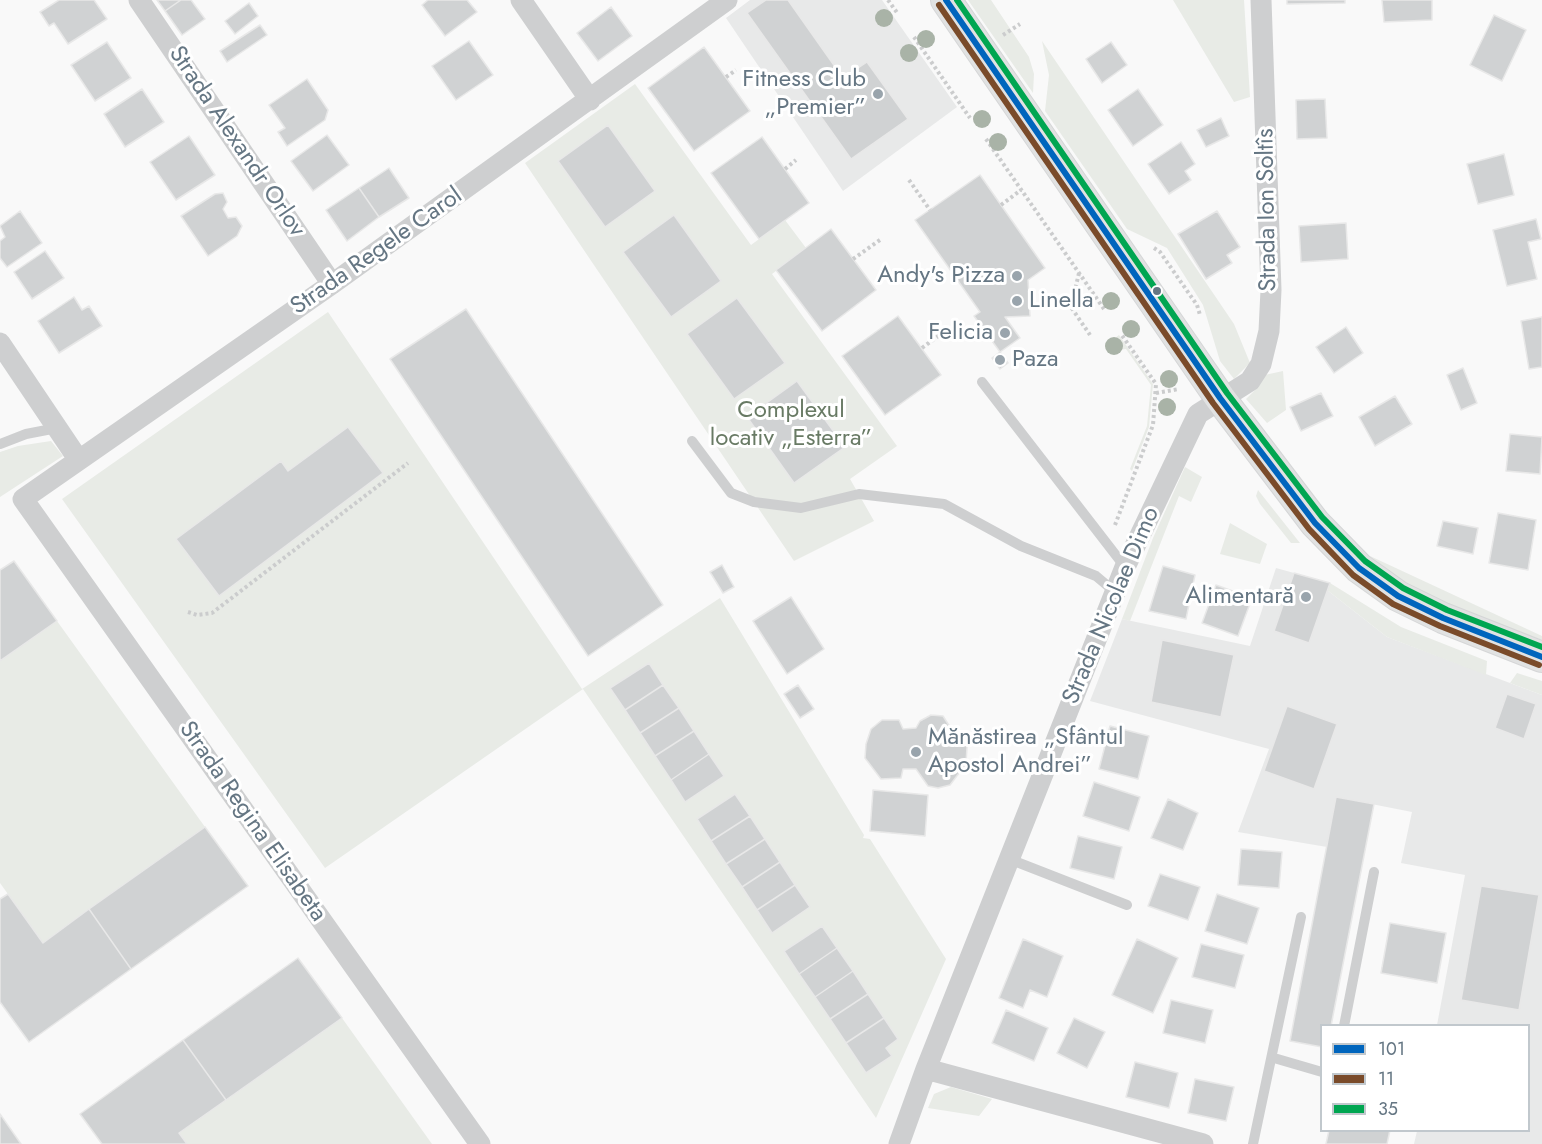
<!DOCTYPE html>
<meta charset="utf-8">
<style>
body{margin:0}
#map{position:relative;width:1542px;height:1144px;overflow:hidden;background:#f9f9f9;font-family:Jost,sans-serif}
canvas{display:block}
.legend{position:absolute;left:1320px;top:1024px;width:210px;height:108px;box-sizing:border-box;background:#fff;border:2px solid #c1c8cd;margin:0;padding:8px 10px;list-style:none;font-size:18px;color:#657683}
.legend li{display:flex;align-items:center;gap:12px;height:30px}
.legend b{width:30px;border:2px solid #c1c8cd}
</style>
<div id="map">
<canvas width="1542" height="1144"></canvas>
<ul class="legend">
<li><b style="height:8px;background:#0065bd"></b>101</li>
<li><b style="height:8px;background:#7a4b2a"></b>11</li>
<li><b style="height:8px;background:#00a651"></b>35</li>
</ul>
</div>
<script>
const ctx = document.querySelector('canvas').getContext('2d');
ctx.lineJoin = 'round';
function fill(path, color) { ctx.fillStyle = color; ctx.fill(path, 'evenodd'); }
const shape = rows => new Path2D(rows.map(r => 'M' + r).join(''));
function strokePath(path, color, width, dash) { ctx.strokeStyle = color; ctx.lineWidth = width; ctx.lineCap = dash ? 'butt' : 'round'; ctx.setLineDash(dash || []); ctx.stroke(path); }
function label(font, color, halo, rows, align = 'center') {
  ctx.font = font + ' Jost,sans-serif'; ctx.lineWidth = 6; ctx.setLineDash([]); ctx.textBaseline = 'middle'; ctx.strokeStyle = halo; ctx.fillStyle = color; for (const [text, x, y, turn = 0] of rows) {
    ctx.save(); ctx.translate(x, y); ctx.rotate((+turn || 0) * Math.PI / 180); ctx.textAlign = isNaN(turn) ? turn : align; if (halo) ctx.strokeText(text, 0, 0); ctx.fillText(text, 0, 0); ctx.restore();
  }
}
fill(shape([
 [750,0,882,0,957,107,843,191,726,18],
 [1276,568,1330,583,1327,590,1387,637,1542,695,1542,1144,1414,1144,1417,1131,1528,1130,1528,1026,1437,1025,1465,875,1401,863,1412,812,1336,797,1327,847,1238,832,1269,749,1090,701,1122,619,1250,646]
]), '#e8e9e9');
fill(shape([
 [968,0,991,0,1029,57,1034,74,1033,93],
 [1173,0,1244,0,1250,97,1234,102],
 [1042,41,1234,324,1250,363,1234,379,1220,361,1203,305,1167,248,1127,229,1045,111,1049,75],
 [635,84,751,245,785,220,806,248,772,274,897,446,850,479,874,521,794,561,525,163],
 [328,312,582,689,720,598,864,835,863,838,870,839,946,959,876,1118,583,689,325,868,62,499],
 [1119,335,1153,384,1149,427,1132,471,1130,469,1147,426,1151,385,1126,349,1111,351,1107,344],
 [1283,371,1286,410,1267,423,1246,399,1257,388,1260,376],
 [51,441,63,456,0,497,0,452,18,446],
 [1185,467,1202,477,1191,502,1179,496,1130,621,1122,619,1153,538],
 [1258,490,1300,543,1291,543,1260,504,1256,496],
 [1230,523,1267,544,1260,564,1220,554],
 [1370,556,1542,636,1542,640,1459,610,1406,584],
 [1330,583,1401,627,1487,661,1486,675,1387,637,1327,590],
 [57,621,205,827,43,943,0,883,0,661],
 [1517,673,1542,681,1542,695,1510,683],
 [342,1018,432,1144,187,1144,179,1133],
 [951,1087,992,1099,979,1116,928,1108,934,1094]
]), '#e8ebe6');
const building = shape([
 [59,0,94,0,107,19,68,44,54,23,49,26,40,12,59,0],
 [157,0,181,0,165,11,157,0],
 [181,0,191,0,205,19,182,35,165,11,181,0],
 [428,0,467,0,477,12,445,36,422,5,428,0],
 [766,0,788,0,843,78,867,62,908,119,851,159,747,13,766,0],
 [1287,0,1345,0,1345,3,1287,4,1287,0],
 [1382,0,1432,0,1432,20,1384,22,1382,0],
 [249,3,258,16,235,34,225,21,249,3],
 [611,7,632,36,598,61,577,33,611,7],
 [1494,15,1526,30,1502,81,1470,65,1494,15],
 [260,25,267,35,227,62,220,51,260,25],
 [469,41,493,75,456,100,432,66,469,41],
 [107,42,131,78,95,101,71,65,107,42],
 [1111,42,1127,65,1102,83,1086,59,1111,42],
 [704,47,750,111,694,151,648,88,704,47],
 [307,79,328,110,325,120,287,146,278,132,285,128,269,105,307,79],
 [142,89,164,122,125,147,104,114,142,89],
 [1138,89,1163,125,1133,146,1108,110,1138,89],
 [1325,99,1327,138,1297,139,1296,100,1325,99],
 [1221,118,1229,136,1206,147,1197,130,1221,118],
 [608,125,655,191,605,227,558,161,608,125],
 [327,135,349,165,313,191,291,161,327,135],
 [189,136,215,175,176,200,150,162,189,136],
 [762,137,809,203,759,239,711,173,762,137],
 [1181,142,1195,164,1185,171,1191,180,1169,194,1148,164,1181,142],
 [1504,154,1514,195,1478,204,1467,164,1504,154],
 [389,168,409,198,379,217,359,188,389,168],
 [980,175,1045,268,1028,280,1030,316,1005,317,1020,338,1000,352,974,316,980,312,915,220,980,175],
 [359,188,379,217,347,241,326,210,359,188],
 [223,193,227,202,223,209,228,218,236,217,242,226,237,236,208,256,181,216,215,194,223,193],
 [20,211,42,243,7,267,0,258,0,241,5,237,0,226,20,211],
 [1217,211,1240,247,1227,255,1232,263,1206,279,1178,234,1217,211],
 [674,215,721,281,671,317,623,252,674,215],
 [1536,219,1541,239,1528,242,1537,279,1507,286,1493,230,1536,219],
 [1346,223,1348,259,1301,262,1299,226,1346,223],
 [831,229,876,290,822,331,776,270,831,229],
 [45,251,64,278,32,299,14,272,45,251],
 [74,297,82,310,89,306,102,326,59,353,38,321,74,297],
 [737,298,785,363,734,399,687,334,737,298],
 [466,309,663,605,588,656,390,359,466,309],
 [898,316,941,375,885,415,842,356,898,316],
 [1542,317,1542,367,1529,369,1521,321,1542,317],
 [1346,327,1363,353,1334,373,1316,347,1346,327],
 [1000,352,1008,363,1000,369,992,358,1000,352],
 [1463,368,1477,403,1461,410,1447,375,1463,368],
 [797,381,845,447,794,483,747,417,797,381],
 [1321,393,1333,416,1301,431,1290,407,1321,393],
 [1395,396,1412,424,1375,446,1359,417,1395,396],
 [348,427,383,473,219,596,176,539,281,461,288,471,348,427],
 [1510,434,1542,437,1540,474,1506,471,1510,434],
 [1498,513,1536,520,1528,570,1489,563,1498,513],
 [1443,521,1478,528,1473,554,1437,546,1443,521],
 [14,561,57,621,0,661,0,570,14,561],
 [722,565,734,587,723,593,710,572,722,565],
 [1163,566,1195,575,1186,619,1149,611,1163,566],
 [1294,573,1330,583,1309,643,1274,631,1294,573],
 [1216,585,1252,598,1238,636,1202,623,1216,585],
 [791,597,824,649,787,674,753,621,791,597],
 [1162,640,1234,655,1221,717,1151,702,1162,640],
 [649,663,663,685,625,710,610,688,649,663],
 [663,685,679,708,640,733,625,710,663,685],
 [798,685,814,709,800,718,784,694,798,685],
 [1507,694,1536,704,1524,739,1495,728,1507,694],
 [1287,706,1337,724,1314,789,1264,771,1287,706],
 [679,708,694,731,655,756,640,733,679,708],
 [931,715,943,716,952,730,962,736,967,747,966,764,950,785,938,788,928,786,916,769,903,769,901,778,881,779,865,758,866,744,871,729,882,720,899,720,903,729,916,728,920,721,931,715],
 [1110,726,1149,736,1138,779,1099,769,1110,726],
 [694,731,709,754,671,780,655,756,694,731],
 [709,754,724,776,685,802,671,780,709,754],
 [1094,782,1140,797,1129,831,1083,816,1094,782],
 [873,790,928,795,925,836,870,831,873,790],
 [735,794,750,816,711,841,697,819,735,794],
 [1336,797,1374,804,1331,1026,1322,1026,1322,1047,1290,1041,1336,797],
 [1168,799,1198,813,1183,850,1151,838,1168,799],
 [750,816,765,839,726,864,711,841,750,816],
 [205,827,248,886,131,969,89,909,205,827],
 [1078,836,1122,847,1114,879,1070,868,1078,836],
 [765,839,780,862,742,887,726,864,765,839],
 [1241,849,1282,852,1279,888,1238,885,1241,849],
 [780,862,795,885,757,910,742,887,780,862],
 [1160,874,1200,887,1188,920,1148,906,1160,874],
 [795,885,810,907,772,933,757,910,795,885],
 [1481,886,1539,895,1519,1010,1461,1000,1481,886],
 [8,894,43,943,89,909,131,969,29,1042,0,1002,0,899,8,894],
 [1217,894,1259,908,1247,944,1205,931,1217,894],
 [1390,923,1446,933,1437,983,1381,973,1390,923],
 [822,926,837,948,799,974,784,951,822,926],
 [1023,939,1063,956,1047,997,1030,990,1023,1008,999,998,1023,939],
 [1137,939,1178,958,1153,1013,1112,995,1137,939],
 [1201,944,1244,955,1235,988,1192,977,1201,944],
 [837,948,853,971,815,997,799,974,837,948],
 [298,958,342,1018,226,1100,183,1040,298,958],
 [853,971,868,994,830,1019,815,997,853,971],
 [868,994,884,1018,846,1043,830,1019,868,994],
 [1171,1000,1213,1010,1205,1043,1163,1033,1171,1000],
 [1006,1010,1048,1028,1034,1061,992,1043,1006,1010],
 [884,1018,898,1039,886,1048,892,1056,866,1073,846,1043,884,1018],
 [1074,1018,1105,1032,1087,1068,1057,1053,1074,1018],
 [183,1040,226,1100,179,1133,187,1144,102,1144,80,1114,183,1040],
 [1135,1062,1178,1073,1169,1108,1126,1097,1135,1062],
 [1195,1079,1234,1087,1226,1121,1188,1113,1195,1079],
 [0,1114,21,1144,0,1144,0,1114],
 [1329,1130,1390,1130,1387,1144,1326,1144,1329,1130]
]);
fill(building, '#d0d2d3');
strokePath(building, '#e8e8e8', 1.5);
const secondary = shape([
 [946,0,1220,398,1315,523,1359,568,1398,596,1443,618,1542,657]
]);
strokePath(secondary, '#d5d6d7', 32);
strokePath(shape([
 [888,0,898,14],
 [1003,35,1020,24],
 [914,37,970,118],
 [726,77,736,70],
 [986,139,1104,309],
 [785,169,796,160],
 [909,180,930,210],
 [1001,205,1021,190],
 [1154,248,1160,252,1197,305,1200,315],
 [853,259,880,240],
 [1079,273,1071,307,1090,335],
 [922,348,945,331],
 [1156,393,1179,389],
 [1115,525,1153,425,1156,384,1121,334],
 [188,612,197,615,212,613,408,463]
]), '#cbcccd', 4, [3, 3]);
strokePath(shape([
 [982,382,1125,567],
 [692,441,731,493,754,502,801,508,859,494,944,504,1021,546,1096,576,1115,592],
 [0,444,26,434,57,428],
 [1009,859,1127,905],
 [1344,1026,1374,872],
 [1274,1058,1322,1072],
 [1253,1144,1301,917]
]), '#cecfd0', 10);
strokePath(shape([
 [139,0,332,284],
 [521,0,590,100],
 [0,343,78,459],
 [926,1069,1203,1144],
 [480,1144,23,499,332,284,727,0],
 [899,1144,926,1069,1125,567,1198,414,1250,381,1261,364,1269,331,1271,290,1261,0]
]), '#cecfd0', 21);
strokePath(secondary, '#e1e2e2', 30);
strokePath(shape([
 [946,0,1220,398,1315,523,1359,568,1398,596,1443,618,1542,657]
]), '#0065bd', 6);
strokePath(shape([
 [939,5,1213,403,1309,529,1353,575,1393,604,1440,626,1539,665]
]), '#7a4b2a', 6);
strokePath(shape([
 [957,0,1227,393,1322,517,1365,561,1403,588,1447,610,1542,647]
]), '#00a651', 6);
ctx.fillStyle = '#a9b3a7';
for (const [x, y] of [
 [884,18],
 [926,39],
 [909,53],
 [982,119],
 [998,142],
 [1111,301],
 [1131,329],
 [1114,346],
 [1169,379],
 [1167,407]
]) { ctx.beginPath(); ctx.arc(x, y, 9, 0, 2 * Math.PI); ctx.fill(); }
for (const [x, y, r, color] of [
 [878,94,6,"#99a4ac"],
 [1017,276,6,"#99a4ac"],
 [1157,291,5,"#657683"],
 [1017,301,6,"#99a4ac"],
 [1005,333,6,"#99a4ac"],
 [1000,360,6,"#99a4ac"],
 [1306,597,6,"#99a4ac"],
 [916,752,6,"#99a4ac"]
]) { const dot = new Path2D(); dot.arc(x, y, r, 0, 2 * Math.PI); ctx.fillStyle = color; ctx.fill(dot); strokePath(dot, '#fff', 2); }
label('24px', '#657683', '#fff', [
 ["Fitness Club",866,80],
 ["„Premier”",866,108],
 ["Andy's Pizza",1005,276],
 ["Linella",1029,301,"left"],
 ["Felicia",993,333],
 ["Paza",1012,360,"left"],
 ["Alimentară",1294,597],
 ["Mănăstirea „Sfântul",928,738,"left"],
 ["Apostol Andrei”",928,766,"left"]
], 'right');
label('24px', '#657683', '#fff', [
 ["Strada Alexandr Orlov",236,142,56],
 ["Strada Ion Soltîs",1268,210,-91],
 ["Strada Regele Carol",377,252,-35],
 ["Strada Nicolae Dimo",1112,606,-67],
 ["Strada Regina Elisabeta",252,822,55]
]);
label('24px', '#687a64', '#fff', [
 ["Complexul",791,411],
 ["locativ „Esterra”",791,439]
]);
</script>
